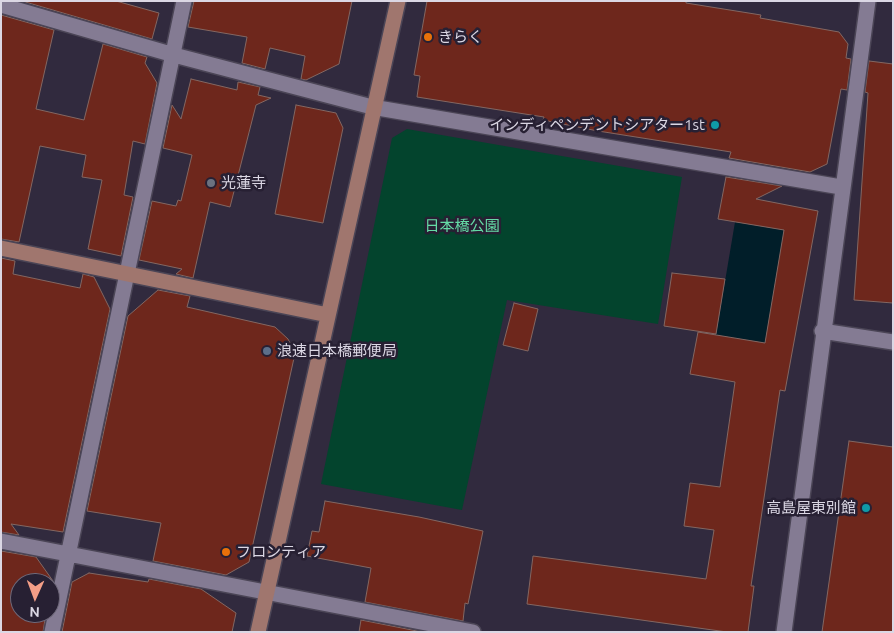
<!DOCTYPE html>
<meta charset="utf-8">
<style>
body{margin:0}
#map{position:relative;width:894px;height:633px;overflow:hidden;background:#312a3e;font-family:Ubuntu,sans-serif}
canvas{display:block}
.frame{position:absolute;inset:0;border:2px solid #dbd7e4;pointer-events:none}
.north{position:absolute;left:10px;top:573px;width:50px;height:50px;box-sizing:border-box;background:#272033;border:1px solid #6f697a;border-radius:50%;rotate:182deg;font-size:14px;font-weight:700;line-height:20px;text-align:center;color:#dbd7e4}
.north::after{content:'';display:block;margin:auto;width:18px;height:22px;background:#f49e87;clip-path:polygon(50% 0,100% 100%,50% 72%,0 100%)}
</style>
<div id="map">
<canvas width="894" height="633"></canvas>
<div class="frame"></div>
<div class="north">N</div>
</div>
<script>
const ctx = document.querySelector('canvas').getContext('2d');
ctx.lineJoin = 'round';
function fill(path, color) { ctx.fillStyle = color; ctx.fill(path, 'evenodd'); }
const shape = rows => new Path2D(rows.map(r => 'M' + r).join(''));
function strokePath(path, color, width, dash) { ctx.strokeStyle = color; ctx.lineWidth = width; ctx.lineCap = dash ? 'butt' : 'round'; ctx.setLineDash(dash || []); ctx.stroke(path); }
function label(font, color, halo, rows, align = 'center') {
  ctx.font = font + ' Ubuntu,"Noto Sans JP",sans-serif'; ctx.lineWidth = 5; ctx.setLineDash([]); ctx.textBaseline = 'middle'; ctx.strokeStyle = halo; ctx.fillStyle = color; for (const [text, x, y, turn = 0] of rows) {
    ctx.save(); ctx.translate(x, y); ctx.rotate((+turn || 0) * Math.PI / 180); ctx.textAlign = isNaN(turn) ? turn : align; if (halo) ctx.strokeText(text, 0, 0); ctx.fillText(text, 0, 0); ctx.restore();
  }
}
fill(shape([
 [407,129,682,177,658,324,507,300,462,510,321,484,392,138]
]), '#03442d');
fill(shape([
 [735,222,784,230,765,343,716,335]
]), '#011e29');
const building = shape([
 [22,1,116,1,159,13,152,39,22,1],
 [194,1,352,1,339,64,306,80,301,79,305,56,270,48,265,69,242,63,247,37,188,27,194,1],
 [427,1,686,1,686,3,761,15,760,18,839,32,848,44,846,58,851,59,847,90,841,89,827,164,810,172,729,158,731,152,598,131,543,120,544,117,417,97,420,76,414,75,427,1],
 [1,15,54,30,36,109,84,120,103,44,147,57,145,63,157,83,145,144,133,141,124,195,133,197,121,256,88,249,102,180,82,177,86,155,40,146,19,242,1,239,1,15],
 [869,61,893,64,893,303,854,300,868,93,865,92,869,61],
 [191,79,237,90,238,82,260,87,258,95,271,98,256,105,230,207,210,202,193,278,176,274,182,269,139,260,152,201,176,206,178,200,181,201,192,155,163,148,172,105,181,119,191,79],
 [296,105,336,113,343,128,323,223,275,214,296,105],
 [726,177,782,186,756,199,818,211,785,391,780,390,751,586,754,586,748,632,727,632,527,604,533,556,706,579,714,530,684,526,690,483,720,487,735,382,690,374,698,332,765,343,784,230,718,219,726,177],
 [1,258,15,261,13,274,70,286,80,288,83,274,94,277,110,309,63,532,11,524,19,535,1,532,1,258],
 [672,273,725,279,716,334,664,326,672,273],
 [158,290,190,296,187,307,275,327,288,339,292,347,294,358,249,562,226,575,153,561,161,523,87,511,128,316,158,290],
 [514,303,538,309,528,351,503,345,514,303],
 [849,441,893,447,893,632,822,632,849,441],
 [325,501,419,517,483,531,468,604,465,603,463,621,365,602,371,568,307,556,312,531,319,532,325,501],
 [1,551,36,557,53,581,50,596,50,583,20,583,20,613,46,613,43,632,1,632,1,551],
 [89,573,148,582,149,579,201,589,236,613,232,632,62,632,72,582,89,573],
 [361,620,422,632,359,632,361,620]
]);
fill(building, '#6e271c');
strokePath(building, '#836762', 1);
const street = shape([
 [1,5,174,55,372,107,841,187],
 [822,331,893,342],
 [1,541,473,632],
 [52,632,184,1],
 [784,632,868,1]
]);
const secondary = shape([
 [1,248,328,315],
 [258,632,398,1]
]);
strokePath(street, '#4b4556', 18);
strokePath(secondary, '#4b4556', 18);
strokePath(street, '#847b93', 15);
strokePath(secondary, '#a0766e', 15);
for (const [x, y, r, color] of [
 [428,37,5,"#e8710a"],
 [715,125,5,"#0f9aa8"],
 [211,183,5,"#6b7280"],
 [267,351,5,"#5c6f8a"],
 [866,508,5,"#0f9aa8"],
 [226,552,5,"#e8710a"]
]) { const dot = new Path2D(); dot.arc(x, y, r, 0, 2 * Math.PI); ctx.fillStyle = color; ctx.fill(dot); strokePath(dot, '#272033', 2); }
label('15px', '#dbd7e4', '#272033', [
 ["きらく",438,37],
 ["インディペンデントシアター1st",705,125,"right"],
 ["光蓮寺",221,183],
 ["浪速日本橋郵便局",277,351],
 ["高島屋東別館",856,508,"right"],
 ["フロンティア",236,552]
], 'left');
label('15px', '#65dba6', '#272033', [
 ["日本橋公園",462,226]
]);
</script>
